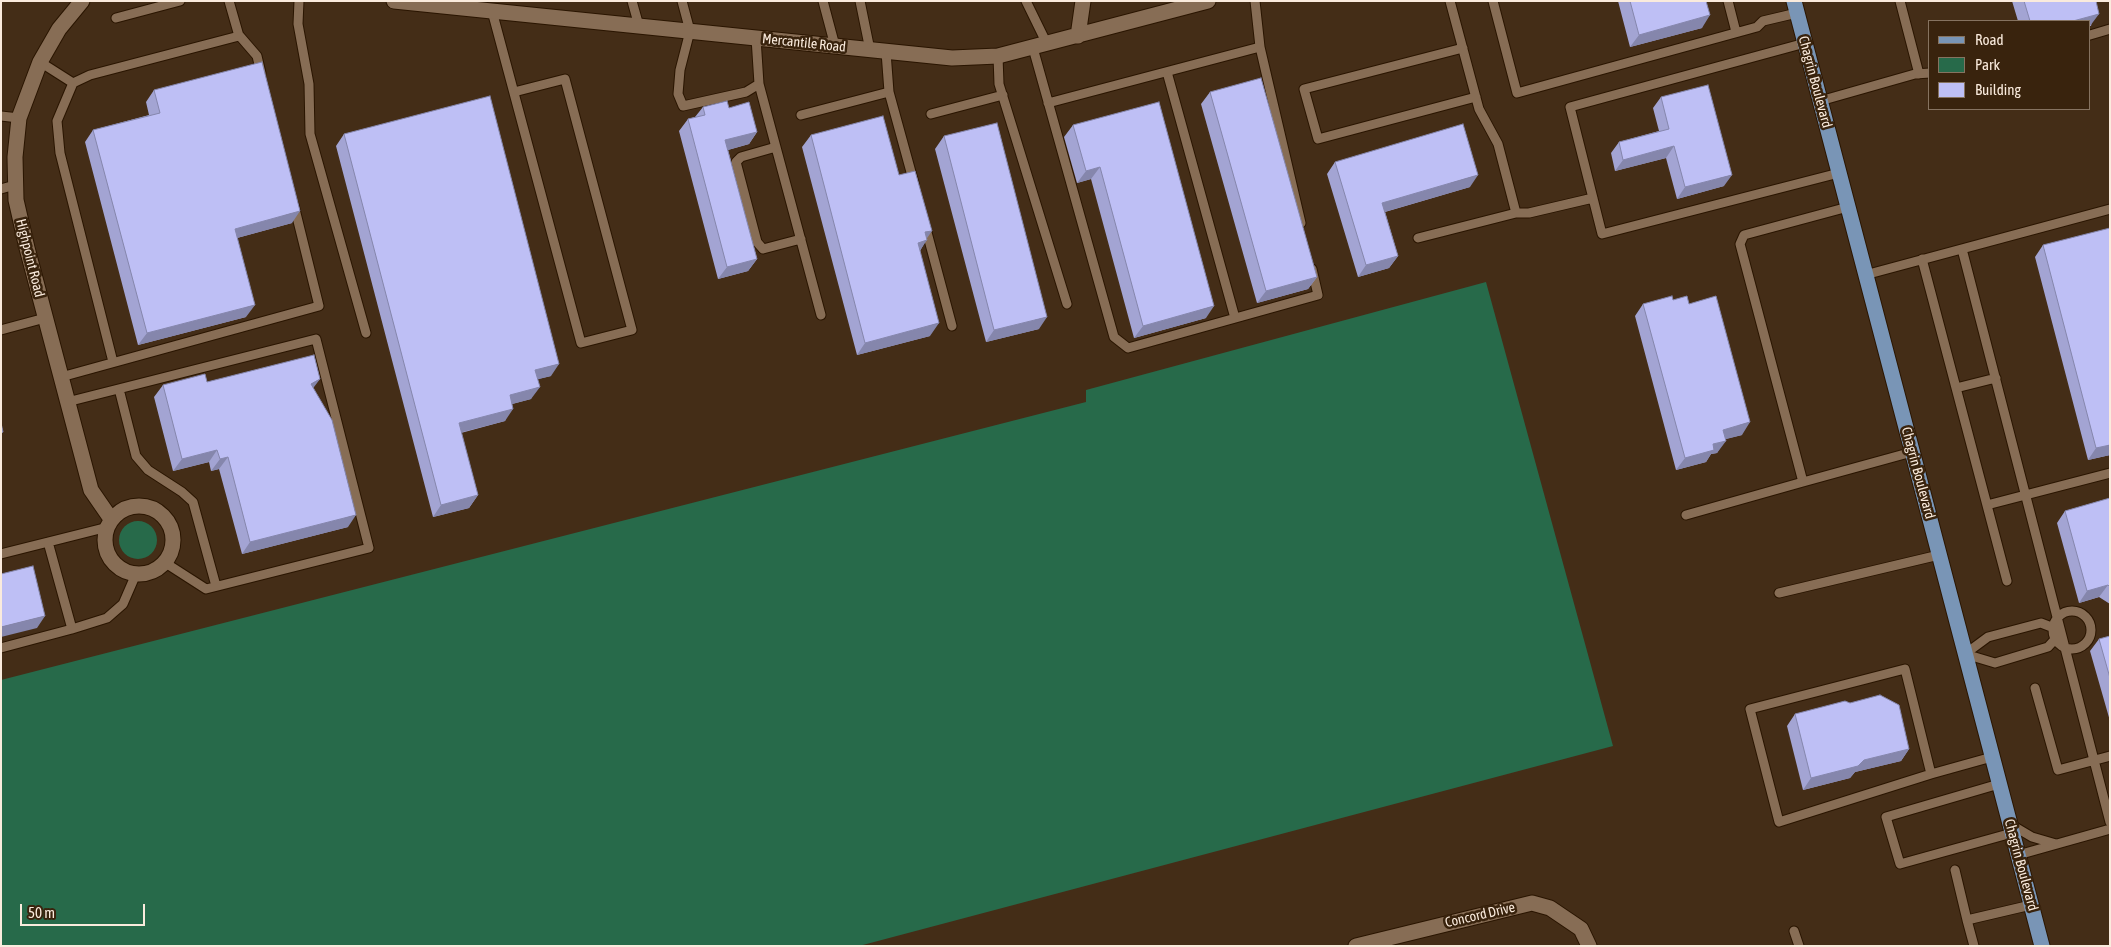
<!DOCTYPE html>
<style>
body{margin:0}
#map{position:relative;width:2111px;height:947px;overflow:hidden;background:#442d17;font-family:"Asap Condensed",sans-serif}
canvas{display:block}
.frame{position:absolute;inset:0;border:2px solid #faebdd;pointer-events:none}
.legend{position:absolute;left:1928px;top:20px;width:162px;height:90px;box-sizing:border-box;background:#39230d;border:1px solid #867360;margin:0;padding:6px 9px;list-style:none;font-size:15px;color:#faebdd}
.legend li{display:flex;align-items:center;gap:10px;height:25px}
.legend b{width:25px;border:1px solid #867360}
.scale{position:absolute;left:20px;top:904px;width:125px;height:22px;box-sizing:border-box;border:2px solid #faebdd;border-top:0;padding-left:6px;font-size:15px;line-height:18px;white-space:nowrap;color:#faebdd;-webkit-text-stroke:4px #39230d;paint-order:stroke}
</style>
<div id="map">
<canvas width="2111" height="947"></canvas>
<div class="frame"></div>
<ul class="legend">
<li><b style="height:6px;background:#7995b6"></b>Road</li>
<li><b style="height:14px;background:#276a4a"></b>Park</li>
<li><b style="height:14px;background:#bebff5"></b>Building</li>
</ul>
<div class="scale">50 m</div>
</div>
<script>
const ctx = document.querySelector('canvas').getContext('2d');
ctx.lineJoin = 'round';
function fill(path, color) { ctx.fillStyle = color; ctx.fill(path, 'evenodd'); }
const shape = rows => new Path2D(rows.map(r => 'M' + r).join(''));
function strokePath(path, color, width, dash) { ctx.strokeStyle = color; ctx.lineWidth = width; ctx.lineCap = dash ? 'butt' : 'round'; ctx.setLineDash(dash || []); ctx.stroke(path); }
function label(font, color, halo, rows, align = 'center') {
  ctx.font = font + ' "Asap Condensed",sans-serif'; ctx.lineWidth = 5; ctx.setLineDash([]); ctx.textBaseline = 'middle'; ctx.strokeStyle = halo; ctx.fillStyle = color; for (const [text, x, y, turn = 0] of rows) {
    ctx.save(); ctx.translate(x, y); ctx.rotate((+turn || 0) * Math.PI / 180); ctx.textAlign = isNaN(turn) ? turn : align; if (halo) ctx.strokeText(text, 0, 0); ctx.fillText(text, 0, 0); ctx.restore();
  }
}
fill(shape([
 [1486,282,1613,746,859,946,1,946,1,680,1086,402,1086,390],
 '119 540a19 19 0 1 1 38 0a19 19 0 1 1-38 0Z'
]), '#276a4a');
const lane = shape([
 [299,1,298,24,309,84,310,134,366,333],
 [632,1,639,26],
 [682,1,690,31,680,70,678,94,683,106,746,92,759,84,756,38],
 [823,1,835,46],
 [860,1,870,50],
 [1026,1,1047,44],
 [1450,1,1479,109,1498,144,1516,213],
 [1493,1,1517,93,1757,27,1763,21,1797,13],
 [1728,1,1736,32],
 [1900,1,1919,74],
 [492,11,581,343,632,330,565,79,514,92],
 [116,18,180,1],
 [238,34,257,56,261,73],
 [2090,35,2110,29],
 [1805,43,1570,107,1602,234,1839,173],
 [1260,47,1301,223],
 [1033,48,1114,337,1128,348,1318,295,1312,269],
 [1463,48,1304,89,1318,139,1476,97],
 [886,52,889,92,914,183],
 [998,56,999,84,1067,304],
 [40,62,73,83,90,75,239,36,229,1],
 [1167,72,1235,318],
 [73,83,57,121,60,153,113,362],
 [759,84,821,315],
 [1820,101,1915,74,1930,73],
 [1048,103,1260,47,1255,1],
 [931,114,1003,95],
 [801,115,889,92],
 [1,116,19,118],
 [776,147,741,157,736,162,757,242,763,249,801,239],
 [1,189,15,185],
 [1848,207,1744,235,1740,244,1803,482,1912,452],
 [925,225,952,326],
 [1418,238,1516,213,1529,213,1593,198],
 [1962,249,2110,822],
 [1922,259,2007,581],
 [1865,275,2110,209],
 [1,330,45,318],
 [61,377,319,306,294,205],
 [1956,388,1996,378],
 [119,389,136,456,148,470,182,492,193,502,216,586],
 [67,402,316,339,369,548,206,589,164,562],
 [1987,505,2110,473],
 [1686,515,1803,482],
 [1,554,108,527],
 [1779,593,1939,555],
 '2053 630a19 19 0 1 1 38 0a19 19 0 1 1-38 0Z',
 [72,629,107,618,123,604,136,574],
 [1,648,72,629,48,542],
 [1965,654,1995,663,2048,647,2058,636],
 [1965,654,1988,637,2041,623,2059,630],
 [2035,688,2058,770,2110,756],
 [1931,774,1779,822,1750,709,1905,669,1931,774,1992,757],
 [1999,784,1886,817,1900,864,2012,833],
 [2010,824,2032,837,2056,844],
 [2018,855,2110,829],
 [1955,870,1967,920],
 [1794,931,1799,946],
 [1974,946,1967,920,2031,905]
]);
const street = shape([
 [82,1,59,29,40,62,19,118,15,157,16,200,27,248,91,490,111,519],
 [394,1,952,58,998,56,1208,1],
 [1078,36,1083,1],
 '105 540a34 34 0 1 1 68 0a34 34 0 1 1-68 0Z',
 [1356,946,1532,903,1550,908,1581,929,1589,946]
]);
const primary = shape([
 [1794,1,2042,946]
]);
strokePath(lane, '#2a1501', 11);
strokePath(street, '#2a1501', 17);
strokePath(primary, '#2a1501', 17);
strokePath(lane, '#876d55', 9);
strokePath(street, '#876d55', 15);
strokePath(primary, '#7995b6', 15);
fill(shape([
 [1618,1,1706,1,1702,28,1630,47],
 [2012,1,2096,1,2091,26,2090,26,2090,21,2018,21],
 [154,90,292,223,237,238,246,317,138,345,85,142,93,130,149,115,146,102],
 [1210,92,1317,277,1308,289,1257,303,1201,104],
 [1661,97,1724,186,1677,199,1666,158,1615,171,1611,153,1619,142,1659,131,1653,108],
 [703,107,729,108,757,132,749,144,728,150,757,259,748,271,718,279,679,131,688,119,695,117],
 [1073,125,1206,318,1134,338,1091,179,1077,183,1064,137],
 [344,134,551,376,538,379,531,399,512,404,505,421,461,433,478,495,469,508,433,517,336,146],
 [811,135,927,238,920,251,930,336,857,355,802,147],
 [944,136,1039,329,986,342,935,149],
 [1335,162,1470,187,1385,212,1398,256,1389,268,1358,277,1327,174],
 [2043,245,2110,455,2088,460,2035,257],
 [1673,300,1689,304,1742,435,1725,439,1717,453,1711,454,1706,462,1676,470,1635,316,1643,304],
 [207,382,313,388,348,527,242,554,219,469,211,471,209,462,173,471,154,397,163,385],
 [2110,498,2110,604,2099,597,2079,603,2057,523,2065,511],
 [2110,636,2110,721,2090,651,2099,639],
 [1850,703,1909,749,1901,761,1855,772,1850,778,1803,790,1787,726,1795,714]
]), '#a3a4d3');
fill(shape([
 [2099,14,2090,26,2090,21,2073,21],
 [1710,15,1702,28,1630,47,1639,35],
 [757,132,749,144,717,153,725,140],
 [1674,146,1666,158,1615,171,1623,160],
 [1100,167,1091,179,1077,183,1086,171],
 [1478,175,1470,187,1374,215,1382,203],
 [1732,175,1724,186,1677,199,1685,187],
 [300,211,292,223,226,241,235,229],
 [932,231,925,241,927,240,919,252,909,255,925,232],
 [1398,256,1389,268,1358,277,1366,265],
 [757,259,748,271,718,279,727,267],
 [1317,277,1308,289,1257,303,1266,291],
 [255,305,246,317,138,345,147,333],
 [1214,306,1206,318,1134,338,1143,326],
 [1047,317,1039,329,986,342,994,330],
 [939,323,930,336,857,355,865,343],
 [559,364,551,376,527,382,535,370],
 [320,379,311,391,311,384],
 [540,387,531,399,501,407,510,395],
 [513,409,505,421,451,435,459,423],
 [1750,422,1742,435,1715,442,1723,430],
 [1726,441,1717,453,1711,454,1706,462,1676,470,1685,458,1713,444],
 [2110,445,2110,455,2088,460,2096,448],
 [217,450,209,462,173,471,182,459],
 [228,457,219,469,211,471,220,459],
 [478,495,469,508,433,517,441,505],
 [356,515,348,527,242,554,250,542],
 [2108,585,2099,597,2079,603,2087,591],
 [45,616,37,628,1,637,1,627],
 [1909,749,1901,761,1855,772,1850,778,1803,790,1811,778,1864,760]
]), '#8586ac');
const building = shape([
 [1630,1,1706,1,1710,15,1639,35,1630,1],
 [2024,1,2096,1,2099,14,2073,21,2030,21,2024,1],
 [262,62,300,211,235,229,255,305,147,333,93,130,160,113,154,90,262,62],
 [1261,78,1317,277,1266,291,1210,92,1261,78],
 [1708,85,1732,175,1685,187,1674,146,1623,160,1619,142,1669,129,1661,97,1708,85],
 [490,96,559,364,535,370,540,387,510,395,513,409,459,423,478,495,441,505,344,134,490,96],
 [727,101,729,108,749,102,757,132,725,140,757,259,727,267,688,119,705,115,703,107,727,101],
 [1159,102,1214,306,1143,326,1100,167,1086,171,1073,125,1159,102],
 [883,116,899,175,915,171,932,231,925,232,927,240,918,243,939,323,865,343,811,135,883,116],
 [997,123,1047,317,994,330,944,136,997,123],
 [1463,124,1478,175,1382,203,1398,256,1366,265,1335,162,1463,124],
 [2110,228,2110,445,2096,448,2043,245,2110,228],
 [1672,296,1673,300,1687,296,1689,304,1716,296,1750,422,1723,430,1726,441,1713,444,1714,450,1685,458,1643,304,1672,296],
 [314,355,320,379,311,384,332,420,356,515,250,542,228,457,220,459,217,450,182,459,163,385,205,374,207,382,314,355],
 [1,423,3,432,1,433,1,423],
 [2110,498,2110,587,2108,585,2087,591,2065,511,2110,498],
 [33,566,45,616,1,627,1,574,33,566],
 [2110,636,2110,678,2099,639,2110,636],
 [1880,695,1899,705,1909,749,1864,760,1858,766,1811,778,1795,714,1845,701,1850,703,1880,695]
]);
fill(building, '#bebff5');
strokePath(building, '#8586ac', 1);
label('14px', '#faebdd', '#39230d', [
 ["Mercantile Road",804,43,6],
 ["Chagrin Boulevard",1815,82,75],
 ["Highpoint Road",30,258,76],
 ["Chagrin Boulevard",1918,473,75],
 ["Chagrin Boulevard",2021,865,75],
 ["Concord Drive",1480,915,-13]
]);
</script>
